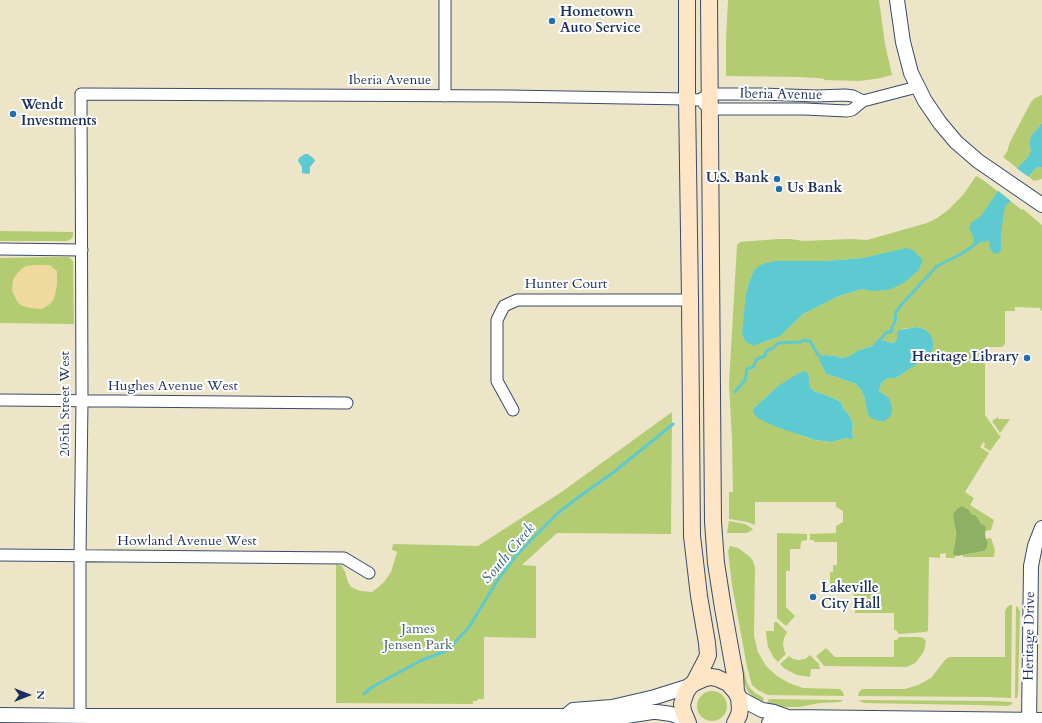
<!DOCTYPE html>
<style>
body{margin:0}
#map{position:relative;width:1042px;height:723px;overflow:hidden;background:#ece5c7;font-family:Cardo,serif}
canvas{display:block}
.north{position:absolute;left:8px;top:675px;width:40px;height:40px;-webkit-text-stroke:3px #fff;paint-order:stroke;rotate:90deg;font-size:11px;font-weight:700;line-height:16px;text-align:center;color:#1b2f5e}
.north::after{content:'';display:block;margin:auto;width:14px;height:18px;background:#1b2f5e;clip-path:polygon(50% 0,100% 100%,50% 72%,0 100%)}
</style>
<div id="map">
<canvas width="1042" height="723"></canvas>
<div class="north">N</div>
</div>
<script>
const ctx = document.querySelector('canvas').getContext('2d');
ctx.lineJoin = 'round';
function fill(path, color) { ctx.fillStyle = color; ctx.fill(path, 'evenodd'); }
const shape = rows => new Path2D(rows.map(r => 'M' + r).join(''));
function strokePath(path, color, width, dash) { ctx.strokeStyle = color; ctx.lineWidth = width; ctx.lineCap = dash ? 'butt' : 'round'; ctx.setLineDash(dash || []); ctx.stroke(path); }
function label(font, color, halo, rows, align = 'center') {
  ctx.font = font + ' Cardo,serif'; ctx.lineWidth = 4; ctx.setLineDash([]); ctx.textBaseline = 'middle'; ctx.strokeStyle = halo; ctx.fillStyle = color; for (const [text, x, y, turn = 0] of rows) {
    ctx.save(); ctx.translate(x, y); ctx.rotate((+turn || 0) * Math.PI / 180); ctx.textAlign = isNaN(turn) ? turn : align; if (halo) ctx.strokeText(text, 0, 0); ctx.fillText(text, 0, 0); ctx.restore();
  }
}
fill(shape([
 [728,0,879,0,885,44,892,75,881,78,860,81,824,80,824,79,816,78,798,77,726,76,726,41],
 [1042,95,1042,123,1031,136,1029,144,1031,150,1028,157,1017,168,1003,157,1007,152,1010,142,1031,102,1035,98],
 [1038,167,1042,167,1042,179,1034,181,1029,177,1033,171],
 [976,176,983,180,1022,210,1023,209,1042,225,1042,311,1041,311,1040,308,1015,307,1015,311,1005,311,1005,344,1002,347,985,347,985,415,999,435,1001,436,990,451,984,447,985,444,984,442,980,447,989,453,965,492,974,498,970,505,994,520,991,530,986,531,986,528,981,524,977,517,972,515,969,510,953,514,956,526,955,543,953,553,955,555,955,558,946,558,946,553,940,554,940,558,929,557,928,631,926,632,899,634,896,630,894,630,894,613,855,613,856,602,856,599,852,592,846,588,842,587,835,587,830,588,830,572,833,572,833,565,837,565,837,542,815,542,813,540,810,540,810,534,836,533,836,526,843,522,843,511,836,507,836,502,755,502,755,525,747,522,729,519,729,492,733,492,732,439,729,384,737,245,740,242,779,239,791,239,803,241,851,239,867,240,927,223,937,218,947,211,963,195],
 [913,250,916,254,919,255,918,271,912,276,907,281,862,289,839,296,803,314,787,329,767,341,753,345,746,293,749,282,754,270,824,261,863,258,891,252],
 [917,327,924,329,932,338,933,348,928,358,920,362,896,378,888,378,881,383,879,391,889,398,868,415,864,396,861,390,856,384,845,380,826,374,822,366,825,355,836,356,838,357,841,358,850,356,857,351,872,346,878,339,892,343,895,342,897,339,897,333,902,329],
 [809,377,810,387,814,391,828,396,841,402,843,408,849,415,853,424,852,430,853,435,849,439,846,438,831,442,815,440,802,436,753,409,778,386],
 [0,231,73,232,73,236,71,239,67,241,0,241],
 [54,257,69,257,73,261,74,324,0,323,0,258],
 [672,412,671,534,557,533,522,565,536,566,536,638,484,637,484,699,478,699,477,701,473,701,473,704,336,703,336,564,342,566,345,572,348,582,351,587,360,591,372,592,376,589,384,582,391,572,397,552,396,551,392,550,393,544,478,546,563,491],
 [998,417,998,419,1010,419,1000,433,992,421],
 [729,521,745,524,753,529,749,532,746,533,727,533],
 [777,533,807,534,807,540,802,541,801,543,800,549,790,549,790,571,786,571,786,607,795,616,786,626,777,618],
 [991,538,995,550,994,557,963,557,963,555,984,551,988,543,986,539],
 [730,546,738,548,741,550,750,557,753,561,755,568,754,636,758,652,766,666,777,676,789,683,803,688,840,689,843,692,844,696,768,695,758,690,752,685,750,678,747,667,732,585,728,551],
 [1010,605,1012,605,1011,698,986,697,858,696,859,692,862,689,905,689,918,685,931,678,945,660,949,657,1005,657,1005,611,1007,607],
 [1017,606,1020,611,1018,693,1017,698,1015,698,1016,607],
 [774,622,777,622,787,632,784,638,783,644,784,650,786,654,778,662,774,658,768,647,766,633,766,631,774,631],
 [899,637,920,637,923,638,926,641,924,651,920,657,915,663,909,666,905,667,826,666,824,666,816,656,826,648,835,657,894,657,894,640,897,640],
 [810,655,819,664,820,669,811,669,810,677,797,675,785,669,780,664,789,656,793,659,799,660,805,659],
 [741,664,743,665,747,683,750,688,755,693,764,698,762,704,757,701,748,692,744,683],
 '697 706a15 15 0 1 1 30 0a15 15 0 1 1-30 0Z',
 [769,699,843,700,840,702,820,703,799,707,772,707,766,706],
 [859,700,995,701,1011,702,1013,704,1007,706,976,705,864,703,860,701]
]), '#b3cc72');
fill(shape([
 [962,506,969,510,972,515,975,515,977,517,981,524,985,526,986,528,985,535,986,539,988,543,986,549,984,551,957,556,954,555,953,553,955,543,956,532,953,514,957,509]
]), '#8eb064');
fill(shape([
 [35,265,50,265,57,271,57,285,54,299,50,304,42,309,30,308,23,306,18,303,12,291,13,280,16,275,21,269,26,266]
]), '#eeda9e');
fill(shape([
 [1042,123,1042,167,1038,167,1033,171,1011,201,1005,206,1001,233,1001,250,998,254,993,253,990,249,989,241,973,243,974,239,969,227,972,222,981,216,998,191,1017,168,1028,157,1031,150,1029,144,1031,136],
 [305,154,308,154,313,158,315,161,310,167,310,173,308,174,302,173,302,167,298,161,299,158],
 [906,248,913,250,923,260,918,271,912,276,907,281,889,290,873,291,862,289,839,296,803,314,780,336,753,346,745,341,742,333,746,293,749,282,754,270,759,266,766,263,776,261,824,261,863,258],
 [917,327,924,329,929,333,932,338,933,342,933,348,931,354,928,358,920,362,896,378,888,378,881,383,879,391,889,398,892,406,892,413,889,418,884,421,879,421,871,418,868,415,864,396,861,390,856,384,845,380,826,374,819,359,825,355,836,356,838,357,841,358,850,356,857,351,872,346,878,339,892,343,895,342,897,339,897,333,899,330],
 [805,371,808,374,809,377,810,387,814,391,828,396,841,402,843,408,849,415,853,424,852,430,853,438,852,439,849,439,846,438,831,442,815,440,774,426,759,419,754,414,753,409,778,386,799,373]
]), '#5dcad2');
fill(shape([
 [1015,167,1030,178,1012,202,996,189]
]), '#ece5c7');
strokePath(shape([
 [878,342,887,332,891,332,892,327,895,322,896,312,902,304,937,266,963,253,977,243,979,239],
 [735,392,745,380,747,369,753,367,757,359,765,356,766,351,773,348,778,343,800,342,805,340,810,341,818,355,825,359],
 [364,694,372,687,420,661,448,650,469,627,499,578,514,558,533,538,558,513,576,499,614,472,673,424]
]), '#5dcad2', 3);
const minor = shape([
 [445,0,445,96],
 [704,104,710,109,805,109,847,111,852,110,863,101,917,87],
 [0,249,82,250],
 [0,400,347,403],
 [513,410,497,381,497,320,504,306,517,300,690,300],
 [0,555,344,558,369,573],
 [80,715,80,556,82,401,81,94,508,96,687,99,699,100,710,94,762,94,816,96,845,95,853,96,863,101]
]);
const tertiary = shape([
 [897,0,903,42,911,73,925,101,940,123,956,142,978,161,1042,205],
 [739,698,762,710,774,712,788,717,1042,720],
 [0,715,90,716,566,716,573,710,612,707,655,697,690,686],
 [566,716,573,722,582,721,596,721,652,712,657,712,671,714,685,719],
 [769,723,773,723,788,717],
 [1029,723,1031,566,1035,546,1042,528]
]);
const secondary = shape([
 [687,0,687,99,690,300,692,536,699,596,707,643,708,655,706,660,694,683],
 [709,0,713,522,716,563,723,608,735,675,736,692],
 [688,723,683,711,682,704,686,692,690,686,694,683,705,678,711,677,717,678,728,683,736,692,739,698,740,709,739,715,735,723]
]);
strokePath(minor, '#3a4a6e', 13);
strokePath(tertiary, '#3a4a6e', 16);
strokePath(secondary, '#3a4a6e', 18);
strokePath(minor, '#fff', 11);
strokePath(tertiary, '#fff', 14);
strokePath(secondary, '#fee5c5', 16);
for (const [x, y, r, color] of [
 [552,21,4,"#1f6fb2"],
 [13,114,4,"#1f6fb2"],
 [777,179,4,"#1f6fb2"],
 [779,189,4,"#1f6fb2"],
 [1027,358,4,"#1f6fb2"],
 [813,597,4,"#1f6fb2"]
]) { const dot = new Path2D(); dot.arc(x, y, r, 0, 2 * Math.PI); ctx.fillStyle = color; ctx.fill(dot); strokePath(dot, '#fff', 1.5); }
label('bold 14px', '#1b2f5e', '#fff', [
 ["Hometown",560,13],
 ["Auto Service",560,29],
 ["Wendt",21,106],
 ["Investments",21,122],
 ["U.S. Bank",769,179,"right"],
 ["Us Bank",787,189],
 ["Heritage Library",1019,358,"right"],
 ["Lakeville",821,589],
 ["City Hall",821,605]
], 'left');
label('14px', '#1b2f5e', '#fff', [
 ["Iberia Avenue",390,81],
 ["Iberia Avenue",781,95,1],
 ["Hunter Court",566,285],
 ["Hughes Avenue West",173,387],
 ["205th Street West",66,404,-90],
 ["Howland Avenue West",187,542],
 ["Heritage Drive",1030,636,-89]
]);
label('14px', '#495e64', '#fff', [
 ["James",418,630],
 ["Jensen Park",418,646]
]);
label('italic 15px', '#2f5e81', '#fff', [
 ["South Creek",509,554,-50]
]);
</script>
